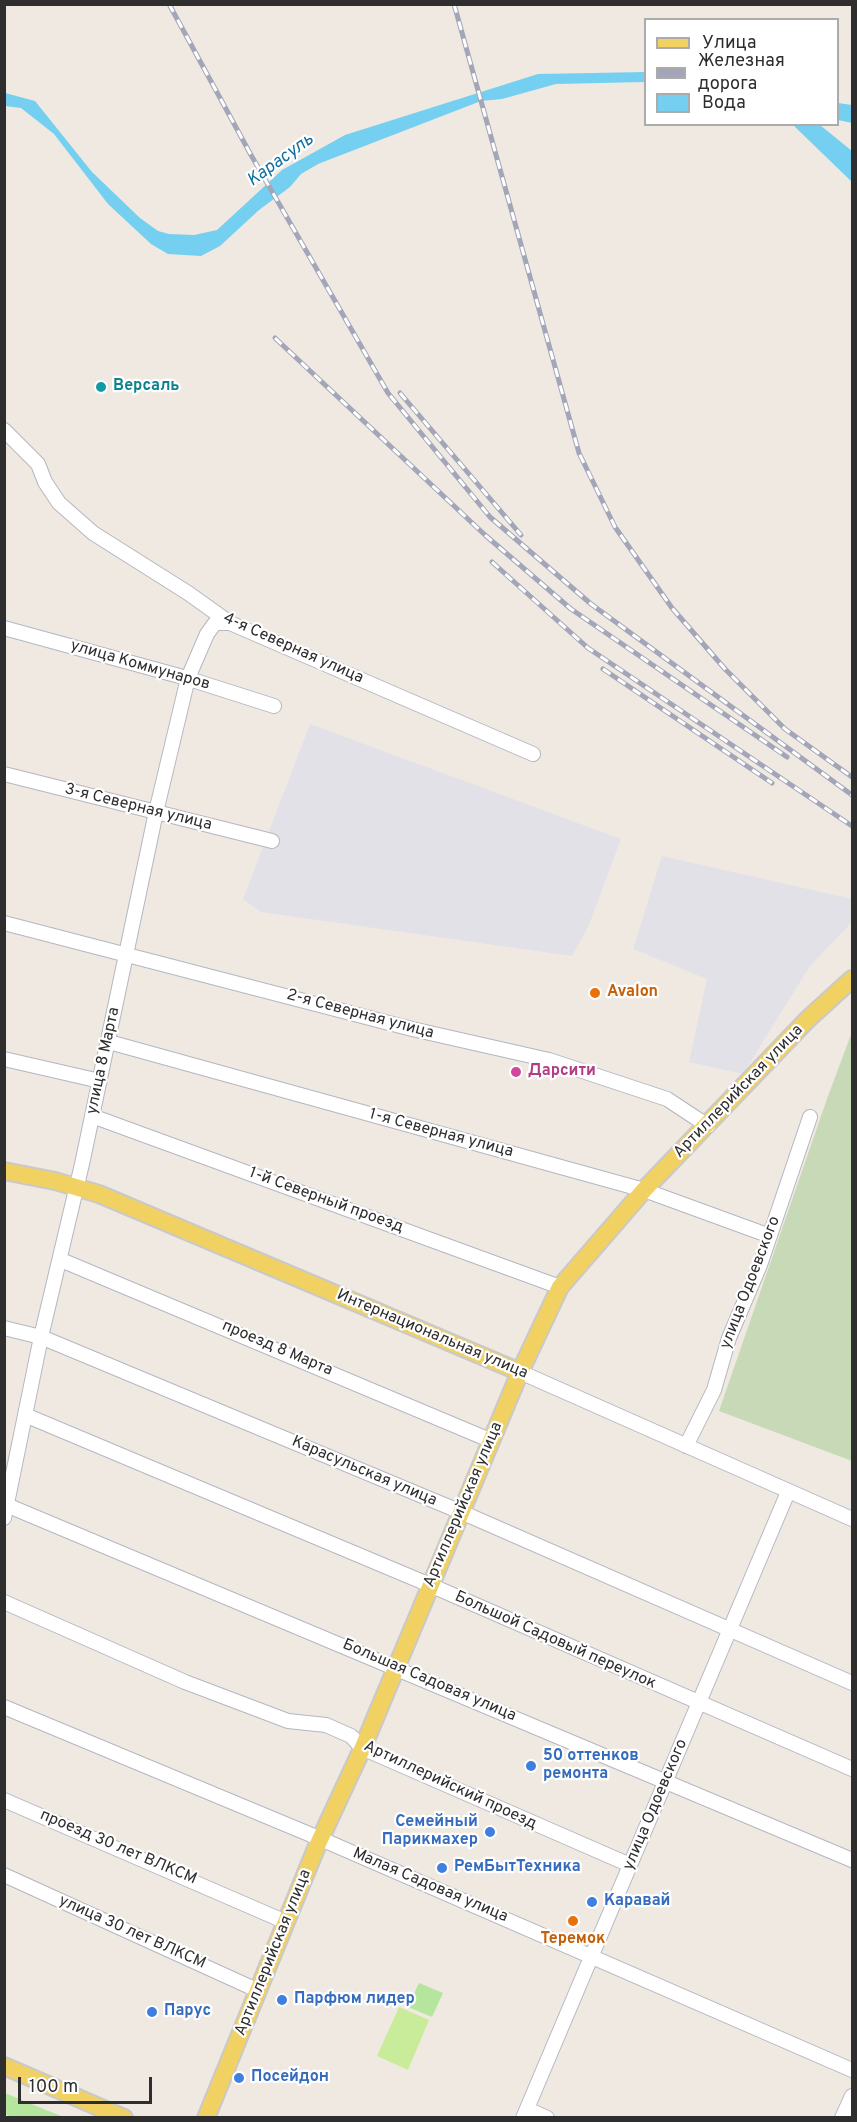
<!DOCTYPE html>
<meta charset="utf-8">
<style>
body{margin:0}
#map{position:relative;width:857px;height:2122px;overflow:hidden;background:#efe9e1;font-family:Overpass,sans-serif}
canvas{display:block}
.frame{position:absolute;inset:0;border:6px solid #2e2e2e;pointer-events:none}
.legend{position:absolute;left:644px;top:18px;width:195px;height:108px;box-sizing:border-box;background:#fff;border:2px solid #ababab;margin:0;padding:8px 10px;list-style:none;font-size:18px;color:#2e2e2e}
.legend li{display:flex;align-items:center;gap:12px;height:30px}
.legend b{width:30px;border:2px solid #ababab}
.scale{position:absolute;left:18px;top:2077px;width:134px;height:27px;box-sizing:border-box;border:3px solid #2e2e2e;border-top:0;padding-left:8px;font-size:18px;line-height:21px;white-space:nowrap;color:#2e2e2e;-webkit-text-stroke:4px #fff;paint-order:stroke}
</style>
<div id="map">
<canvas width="857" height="2122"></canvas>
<div class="frame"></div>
<ul class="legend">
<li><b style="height:8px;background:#f2d163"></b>Улица</li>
<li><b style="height:8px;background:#a3a6b8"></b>Железная дорога</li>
<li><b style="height:16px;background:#75cff0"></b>Вода</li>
</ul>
<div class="scale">100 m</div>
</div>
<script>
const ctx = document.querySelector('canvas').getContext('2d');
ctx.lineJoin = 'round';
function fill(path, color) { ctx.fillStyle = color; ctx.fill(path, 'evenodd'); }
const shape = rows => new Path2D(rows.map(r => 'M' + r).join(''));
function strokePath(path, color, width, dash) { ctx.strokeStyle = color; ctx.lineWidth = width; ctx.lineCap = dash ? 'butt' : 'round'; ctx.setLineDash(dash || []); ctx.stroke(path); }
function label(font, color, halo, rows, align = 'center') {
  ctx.font = font + ' Overpass,sans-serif'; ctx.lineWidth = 4.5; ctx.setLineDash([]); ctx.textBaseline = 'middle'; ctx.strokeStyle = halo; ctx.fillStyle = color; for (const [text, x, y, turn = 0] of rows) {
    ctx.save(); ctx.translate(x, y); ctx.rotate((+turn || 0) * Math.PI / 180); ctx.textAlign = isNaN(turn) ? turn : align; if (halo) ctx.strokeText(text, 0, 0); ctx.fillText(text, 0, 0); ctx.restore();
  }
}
fill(shape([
 [310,724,621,839,589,925,572,956,261,912,243,899],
 [662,856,852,899,852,922,810,966,743,1074,689,1062,707,979,633,949]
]), '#e3e1e8');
fill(shape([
 [419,1983,443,1993,432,2017,408,2007],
 [5,2093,46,2110,64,2117,14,2118,5,2114]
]), '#b6e59e');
fill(shape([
 [852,1032,852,1461,719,1411,828,1096]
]), '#c8d9b8');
fill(shape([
 [399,2007,429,2020,408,2070,377,2056]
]), '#c9ec9a');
fill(shape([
 [645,72,645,82,556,84,502,99,481,101,318,164,301,174,290,187,259,210,220,246,201,256,168,254,151,244,108,204,54,134,21,108,5,106,5,93,35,101,92,172,140,218,158,231,169,234,194,235,217,230,282,170,345,135,538,74],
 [838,103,852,105,852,123,838,120],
 [793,125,820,125,852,151,852,182]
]), '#75cff0');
const minor = shape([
 [4,430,38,464,45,482,59,503,93,533,188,593,230,623,533,754],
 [4,628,183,677,274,706],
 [4,774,272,841],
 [4,923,412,1029,549,1060,667,1099,708,1126],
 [109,1042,644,1190,770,1236],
 [4,1059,100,1081],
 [92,1116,560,1287],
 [61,1260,492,1441],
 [4,1328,41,1337,461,1512,852,1683],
 [520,1372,852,1519],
 [25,1415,430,1585,852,1769],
 [686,1446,714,1390,729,1338,760,1265,810,1117],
 [4,1504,852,1860],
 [4,1518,41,1337,82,1164,156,812,188,678,207,634,215,623,230,623],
 [4,1602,185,1682,288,1721,326,1725,351,1736,362,1748,630,1865],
 [4,1707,321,1839,852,2070],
 [4,1800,286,1922],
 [4,1875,259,1991],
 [527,2109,547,2118],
 [523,2118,788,1492],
 [842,2118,852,2096]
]);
const major = shape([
 [4,1171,55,1181,99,1194,520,1372],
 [4,2066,124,2118],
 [206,2118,317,1846,363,1747,520,1372,560,1287,644,1190,808,1019,852,979]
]);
strokePath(minor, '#b4b7c1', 16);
strokePath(major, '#c9c9c9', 20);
strokePath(minor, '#fff', 14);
strokePath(major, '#f2d163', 16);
const rail = shape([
 [169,4,251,155,388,393,490,517,591,604,852,795],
 [454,4,579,453,615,527,672,608,725,669,785,729,852,777],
 [275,338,485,535,571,609,787,757],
 [400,393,521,535],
 [492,562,588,648,852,826],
 [603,669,772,783]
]);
strokePath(rail, '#a3a6b8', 5);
strokePath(rail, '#fff', 3, [9]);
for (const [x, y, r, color] of [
 [101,387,6,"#0f9aa8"],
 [595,993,6,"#e8710a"],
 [516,1072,6,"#d1479c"],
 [531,1766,6,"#3f7fe0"],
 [490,1832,6,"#3f7fe0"],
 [442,1868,6,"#3f7fe0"],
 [592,1902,6,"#3f7fe0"],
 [573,1921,6,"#e8710a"],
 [282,2000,6,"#3f7fe0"],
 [152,2012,6,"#3f7fe0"],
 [239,2078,6,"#3f7fe0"]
]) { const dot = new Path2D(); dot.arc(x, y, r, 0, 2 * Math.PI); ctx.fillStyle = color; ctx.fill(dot); strokePath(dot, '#fff', 2); }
label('bold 16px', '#0d838f', '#fff', [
 ["Версаль",113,387]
], 'left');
label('16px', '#2e2e2e', '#fff', [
 ["4-я Северная улица",293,649,24],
 ["улица Коммунаров",140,666,16],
 ["3-я Северная улица",138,808,14],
 ["2-я Северная улица",360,1015,15],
 ["улица 8 Марта",104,1061,-78],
 ["Артиллерийская улица",739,1092,-46],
 ["1-я Северная улица",441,1134,15],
 ["1-й Северный проезд",326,1201,20],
 ["улица Одоевского",751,1283,-69],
 ["Интернациональная улица",432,1335,23],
 ["проезд 8 Марта",277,1349,23],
 ["Карасульская улица",364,1472,23],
 ["Артиллерийская улица",464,1505,-67],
 ["Большой Садовый переулок",555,1641,24],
 ["Большая Садовая улица",429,1681,23],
 ["Артиллерийский проезд",450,1786,25],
 ["улица Одоевского",656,1805,-67],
 ["проезд 30 лет ВЛКСМ",118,1848,23],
 ["Малая Садовая улица",430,1886,23],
 ["улица 30 лет ВЛКСМ",132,1933,24],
 ["Артиллерийская улица",274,1953,-68]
]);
label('bold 16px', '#c56008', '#fff', [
 ["Avalon",607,993],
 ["Теремок",573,1940,"center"]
], 'left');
label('bold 16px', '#b23c85', '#fff', [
 ["Дарсити",528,1072]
], 'left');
label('bold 16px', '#366cbe', '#fff', [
 ["50 оттенков",543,1757],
 ["ремонта",543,1775],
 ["Семейный",478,1823,"right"],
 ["Парикмахер",478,1841,"right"],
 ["РемБытТехника",454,1868],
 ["Каравай",604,1902],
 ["Парфюм лидер",294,2000],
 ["Парус",164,2012],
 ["Посейдон",251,2078]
], 'left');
label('italic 18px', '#0d6fa3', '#fff', [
 ["Карасуль",281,161,-36]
]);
</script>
